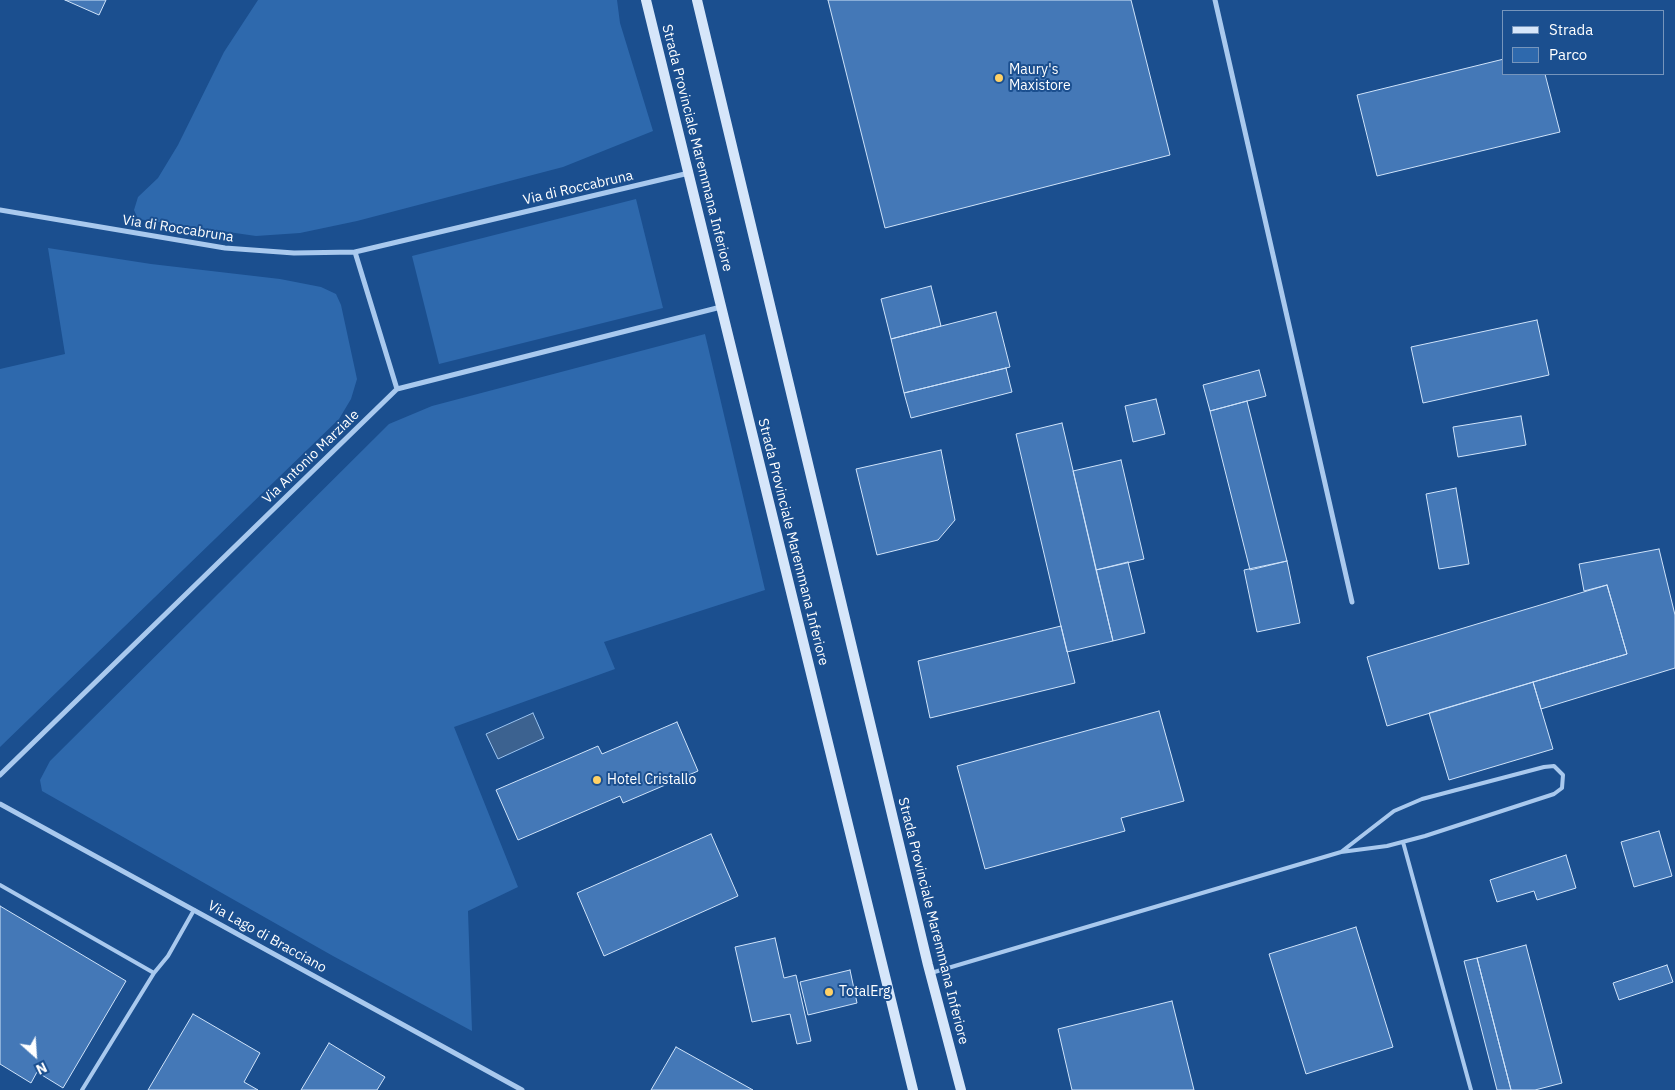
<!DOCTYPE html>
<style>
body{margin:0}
#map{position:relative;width:1675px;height:1090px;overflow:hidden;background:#1b4f8f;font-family:"IBM Plex Sans",sans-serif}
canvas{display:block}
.legend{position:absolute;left:1502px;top:10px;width:162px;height:65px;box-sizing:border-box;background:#1b4f8f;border:1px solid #7695bc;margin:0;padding:6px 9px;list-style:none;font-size:15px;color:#fff}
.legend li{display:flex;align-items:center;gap:10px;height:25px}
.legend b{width:25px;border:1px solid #7695bc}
.north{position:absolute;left:10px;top:1030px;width:50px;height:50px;-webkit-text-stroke:4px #1b4f8f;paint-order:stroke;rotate:154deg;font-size:14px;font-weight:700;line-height:20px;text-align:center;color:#fff}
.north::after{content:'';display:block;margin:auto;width:18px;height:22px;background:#fff;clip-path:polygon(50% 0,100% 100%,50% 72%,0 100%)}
</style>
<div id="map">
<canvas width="1675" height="1090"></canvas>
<ul class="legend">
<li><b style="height:6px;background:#d6e6fa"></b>Strada</li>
<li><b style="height:14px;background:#2e69ad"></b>Parco</li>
</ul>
<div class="north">N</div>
</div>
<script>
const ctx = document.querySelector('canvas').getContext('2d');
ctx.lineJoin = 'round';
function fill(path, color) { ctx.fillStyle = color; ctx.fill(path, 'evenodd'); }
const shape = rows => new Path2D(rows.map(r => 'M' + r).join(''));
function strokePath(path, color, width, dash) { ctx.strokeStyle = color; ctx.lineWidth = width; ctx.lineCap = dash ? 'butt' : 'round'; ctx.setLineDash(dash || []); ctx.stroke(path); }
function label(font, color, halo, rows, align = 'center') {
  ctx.font = font + ' "IBM Plex Sans",sans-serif'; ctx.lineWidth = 4; ctx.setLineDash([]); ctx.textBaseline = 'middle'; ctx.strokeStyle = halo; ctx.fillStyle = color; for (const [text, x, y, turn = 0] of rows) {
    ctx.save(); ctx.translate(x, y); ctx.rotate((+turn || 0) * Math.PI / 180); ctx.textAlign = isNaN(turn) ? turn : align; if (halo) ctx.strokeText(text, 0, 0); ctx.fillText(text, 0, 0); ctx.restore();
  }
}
fill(shape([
 [258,0,617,0,620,23,653,131,563,167,357,221,300,233,256,236,138,219,134,210,138,197,158,178,178,145,224,52],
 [636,199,663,308,439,364,412,256],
 [48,248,151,264,280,279,321,287,336,294,341,305,357,379,351,399,339,419,0,747,0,369,65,354],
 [705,334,765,590,604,642,615,669,454,727,518,887,468,911,472,1031,333,956,42,791,40,780,50,761,389,424,432,406]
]), '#2e69ad');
const water = shape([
 [533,713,544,738,498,759,486,734,533,713]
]);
fill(water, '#3c6290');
strokePath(water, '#9cc4f0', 1);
const building = shape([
 [65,0,106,0,99,15,65,0],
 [828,0,1131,0,1170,155,885,228,828,0],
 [1504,59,1504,74,1545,74,1560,132,1377,176,1357,95,1504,59],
 [931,286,941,326,891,339,881,299,931,286],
 [996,312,1010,367,904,393,891,339,996,312],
 [1537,320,1549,375,1423,403,1411,347,1537,320],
 [1006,368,1012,392,911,418,904,393,1006,368],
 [1259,370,1266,396,1210,411,1203,385,1259,370],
 [1156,399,1165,434,1133,442,1125,406,1156,399],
 [1247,401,1287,561,1250,570,1210,411,1247,401],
 [1521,416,1526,445,1458,457,1453,427,1521,416],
 [1062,423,1113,641,1067,652,1016,434,1062,423],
 [941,450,955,520,938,540,877,555,856,469,941,450],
 [1121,460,1144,559,1096,570,1073,471,1121,460],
 [1456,488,1469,564,1439,569,1426,494,1456,488],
 [1659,549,1675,615,1675,668,1541,709,1533,682,1627,654,1607,585,1584,591,1579,564,1659,549],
 [1287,561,1300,623,1257,632,1244,570,1287,561],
 [1128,562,1145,633,1113,641,1096,570,1128,562],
 [1607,585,1627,654,1387,726,1367,657,1607,585],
 [1061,626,1075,683,930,718,918,661,1061,626],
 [1533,682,1553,749,1449,780,1429,713,1533,682],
 [1159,711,1184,801,1121,818,1125,831,985,869,957,766,1159,711],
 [677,722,698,771,623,803,620,796,518,840,496,790,598,746,602,754,677,722],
 [1659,831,1672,876,1634,887,1621,842,1659,831],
 [711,834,738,896,604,956,577,893,711,834],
 [1566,855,1576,888,1537,900,1534,891,1497,902,1490,880,1566,855],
 [0,906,126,981,63,1088,37,1072,31,1083,0,1064,0,906],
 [1356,927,1393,1047,1306,1074,1269,954,1356,927],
 [775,938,784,978,796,975,811,1041,797,1044,790,1014,752,1022,735,947,775,938],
 [1526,945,1562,1083,1535,1090,1511,1090,1477,958,1526,945],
 [1477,958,1511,1090,1497,1090,1464,961,1477,958],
 [1667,965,1673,982,1619,1000,1613,983,1667,965],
 [850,970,857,1003,808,1015,800,982,850,970],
 [1172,1001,1194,1090,1072,1090,1058,1029,1172,1001],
 [193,1014,260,1053,244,1082,258,1090,148,1090,193,1014],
 [329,1043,385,1077,377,1090,301,1090,329,1043],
 [676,1047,753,1090,651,1090,676,1047]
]);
fill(building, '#4478b7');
strokePath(building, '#cfe3fa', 1);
strokePath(shape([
 [1403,842,1471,1090],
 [0,885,154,973,168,956,194,910],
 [931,973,1341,852,1387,846,1425,836,1554,794,1562,788,1563,775,1554,766,1544,767,1422,799,1394,811,1341,852],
 [82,1090,154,973]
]), '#a9c9ee', 4);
strokePath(shape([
 [1215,0,1352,602],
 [0,210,225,248,294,253,355,252,689,173],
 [355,252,397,389],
 [0,775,397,389,721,307],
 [0,804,522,1090]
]), '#a9c9ee', 5);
strokePath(shape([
 [646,0,913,1090],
 [697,0,928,965,961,1090]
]), '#d6e6fa', 10);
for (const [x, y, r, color] of [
 [999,78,5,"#ffd166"],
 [597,780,5,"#ffd166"],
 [829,992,5,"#ffd166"]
]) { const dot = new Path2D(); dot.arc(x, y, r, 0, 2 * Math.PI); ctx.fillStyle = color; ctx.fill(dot); strokePath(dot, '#1b4f8f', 2); }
label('14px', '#fff', '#1b4f8f', [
 ["Maury's",1009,70],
 ["Maxistore",1009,86],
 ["Hotel Cristallo",607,780],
 ["TotalErg",839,992]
], 'left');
label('14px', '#fff', '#1b4f8f', [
 ["Strada Provinciale Maremmana Inferiore",697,148,76],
 ["Via di Roccabruna",578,188,-13],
 ["Via di Roccabruna",178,229,9],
 ["Via Antonio Marziale",311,457,-44],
 ["Strada Provinciale Maremmana Inferiore",793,542,76],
 ["Strada Provinciale Maremmana Inferiore",933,921,76],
 ["Via Lago di Bracciano",267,937,29]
]);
</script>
